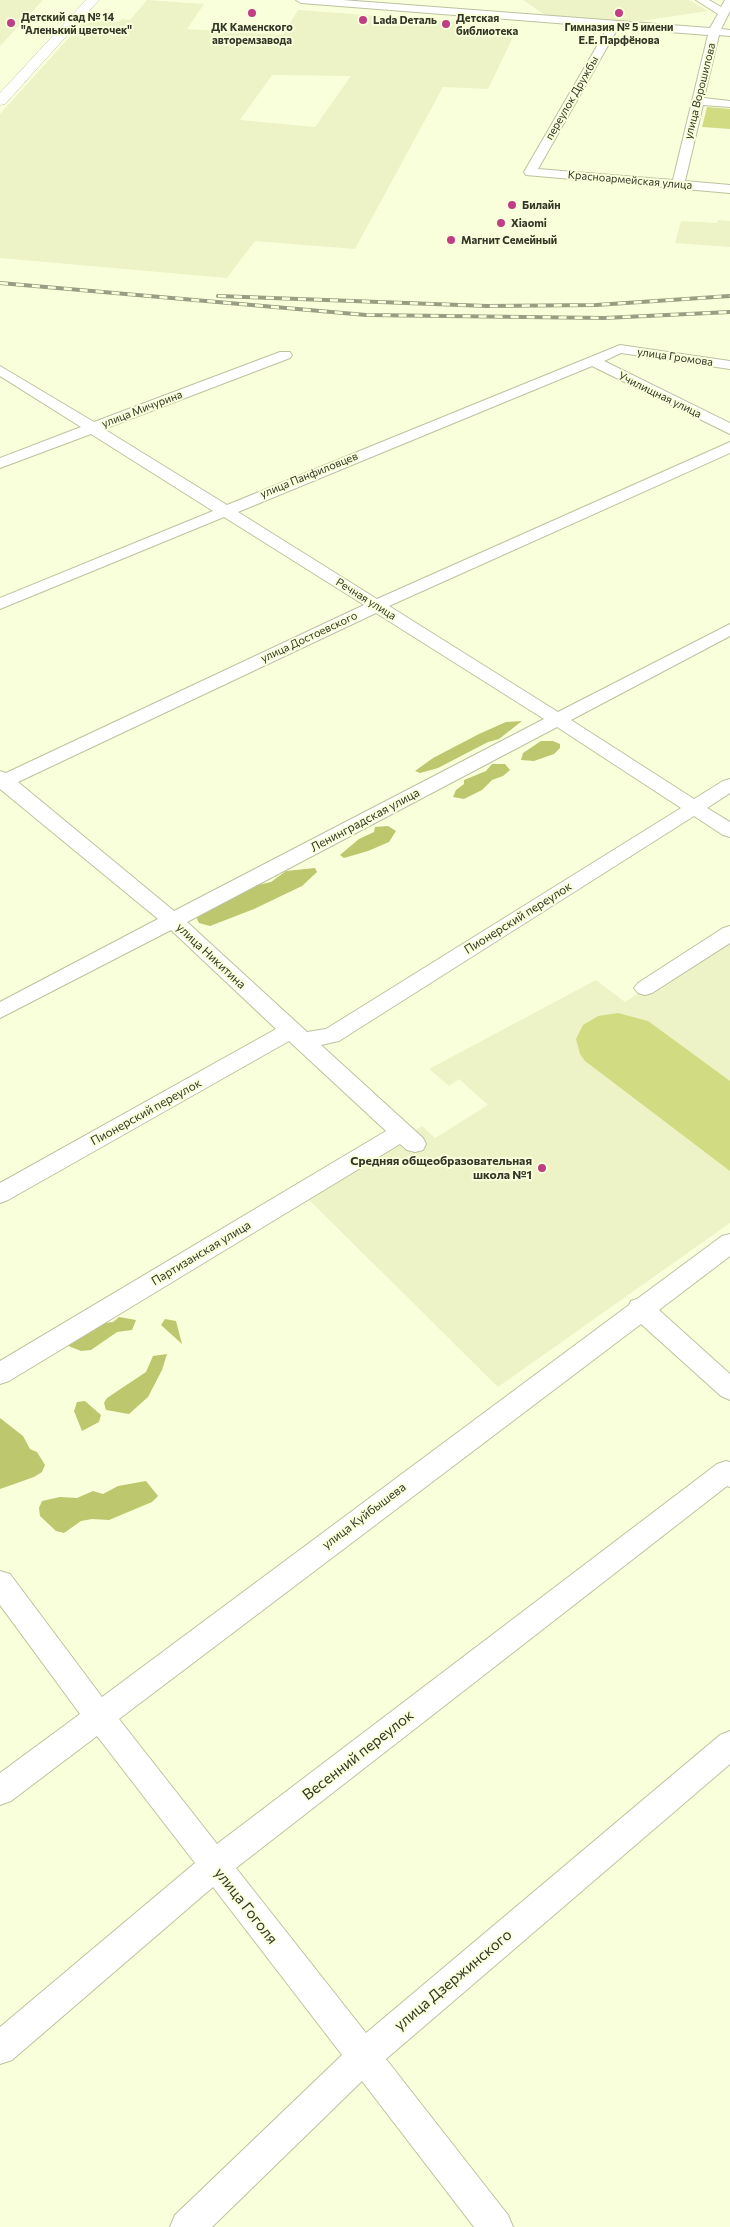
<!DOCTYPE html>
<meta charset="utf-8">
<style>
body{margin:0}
canvas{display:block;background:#f9ffda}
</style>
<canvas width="730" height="2227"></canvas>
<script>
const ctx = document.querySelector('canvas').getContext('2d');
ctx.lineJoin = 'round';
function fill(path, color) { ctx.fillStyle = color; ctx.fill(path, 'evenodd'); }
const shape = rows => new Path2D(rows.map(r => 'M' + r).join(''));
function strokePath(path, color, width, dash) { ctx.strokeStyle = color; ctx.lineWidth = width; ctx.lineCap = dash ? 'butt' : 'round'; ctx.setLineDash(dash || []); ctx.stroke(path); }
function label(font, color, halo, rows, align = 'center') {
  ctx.font = font + ' Commissioner,sans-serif'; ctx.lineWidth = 4; ctx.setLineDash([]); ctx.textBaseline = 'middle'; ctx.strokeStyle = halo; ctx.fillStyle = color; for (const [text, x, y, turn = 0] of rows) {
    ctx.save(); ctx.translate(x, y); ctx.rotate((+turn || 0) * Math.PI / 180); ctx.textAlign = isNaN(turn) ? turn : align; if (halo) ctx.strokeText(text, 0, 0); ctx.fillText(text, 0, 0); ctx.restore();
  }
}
fill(shape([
 [0,0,43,0,0,46],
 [147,0,204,4,187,29,283,35,298,10,460,22,455,33,513,37,488,89,443,87,355,249,255,241,227,278,0,258,0,114,86,19,119,22,122,19,130,20],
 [272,75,351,76,315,127,240,120],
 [523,0,689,0,708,11,634,22,545,15],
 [718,220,730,221,730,247,675,243,681,221,717,223],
 [730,938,730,1223,498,1387,306,1197,422,1126,435,1138,488,1105,459,1079,449,1086,429,1069,596,980,625,1002]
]), '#edf3c6');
fill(shape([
 [707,107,730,109,730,129,702,127],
 [618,1013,648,1021,730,1081,730,1171,585,1061,580,1054,576,1039,583,1025,598,1016]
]), '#d1db82');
fill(shape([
 [522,721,499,739,488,742,438,768,420,773,415,771,433,758,479,734,506,722],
 [541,741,553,741,560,744,560,748,554,754,534,761,521,760,523,753],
 [492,764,505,764,510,770,503,776,492,780,482,790,464,799,453,797,456,790,464,784,464,780,486,771],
 [388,826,396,831,389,842,368,851,344,858,340,855,359,839,374,832,375,827],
 [315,868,317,872,302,886,254,909,210,926,199,923,197,919,198,915,253,886,271,882,286,871],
 [119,1317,136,1320,132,1330,117,1332,91,1350,81,1351,66,1345,98,1324,113,1322],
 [165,1319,176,1321,182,1344,161,1325],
 [167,1354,162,1370,148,1397,129,1414,106,1410,104,1403,107,1398,146,1372,153,1356],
 [85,1401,101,1415,99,1422,82,1431,74,1411,77,1402],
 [0,1418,23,1436,30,1449,37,1452,45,1465,42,1472,34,1477,0,1489],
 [146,1481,158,1496,152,1502,109,1520,92,1519,81,1521,64,1533,56,1531,40,1516,39,1508,42,1501,60,1497,77,1498,93,1491,103,1494,118,1486]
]), '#bdc76d');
const minor = shape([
 [296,0,342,0,710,28,718,14,696,0,709,0,721,7,725,0,730,0,730,11,721,29,730,30,730,36,719,35,704,98,730,101,730,107,703,105,685,181,730,185,730,193,526,175,524,172,608,27,301,3,296,0],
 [618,28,708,35,673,180,538,169,618,28],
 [620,345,730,361,730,369,621,353,604,361,730,423,730,434,592,366,238,512,377,599,730,442,730,453,389,606,558,712,730,624,730,636,571,720,694,799,723,781,730,779,730,793,707,808,730,822,730,837,723,835,694,816,339,1041,321,1045,423,1138,426,1144,423,1150,415,1152,407,1150,400,1144,9,1381,0,1384,0,1361,386,1131,289,1041,8,1200,0,1203,0,1183,276,1029,171,930,0,1018,0,1002,158,919,0,789,0,771,6,773,364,605,224,517,0,609,0,598,213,511,91,434,0,468,0,458,81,427,0,376,0,366,94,422,280,352,290,352,292,355,290,358,104,429,227,505,620,345],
 [376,613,544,719,174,911,18,782,376,613],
 [557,727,681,808,326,1029,307,1032,187,922,557,727],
 [730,926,730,943,652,993,645,995,638,993,634,988,638,983,723,928,730,926],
 [730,1234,730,1256,659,1310,730,1374,730,1400,721,1396,641,1324,119,1719,217,1844,717,1464,726,1461,730,1462,730,1487,727,1486,236,1868,366,2033,720,1735,730,1731,730,1764,386,2059,508,2215,513,2227,474,2227,362,2081,212,2227,170,2227,175,2215,342,2055,213,1887,12,2060,0,2064,0,2027,195,1863,97,1736,11,1801,0,1805,0,1773,80,1714,0,1605,0,1571,10,1574,102,1697,629,1305,631,1301,637,1299,722,1236,730,1234]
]);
const major = shape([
 [86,0,99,0,5,104,0,105,0,93,86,0]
]);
strokePath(minor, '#bdc29f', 2);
strokePath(major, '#bdc29f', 1);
fill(minor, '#fff');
fill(major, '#fff');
const rail = shape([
 [0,283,366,315,604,318,730,312],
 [218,296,487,306,596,305,730,296]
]);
strokePath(rail, '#999d83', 4);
strokePath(rail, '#f9ffda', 2.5, [8]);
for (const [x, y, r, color] of [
 [252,13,5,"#c13e86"],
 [619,13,5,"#c13e86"],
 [363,20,5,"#c13e86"],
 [11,23,5,"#c13e86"],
 [446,24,5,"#c13e86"],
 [512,205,5,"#c13e86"],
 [501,223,5,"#c13e86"],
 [451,240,5,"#c13e86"],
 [542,1168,5,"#c13e86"]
]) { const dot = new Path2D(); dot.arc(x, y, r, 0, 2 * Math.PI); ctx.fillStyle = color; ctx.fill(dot); strokePath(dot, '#f9ffda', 2); }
label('bold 11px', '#343627', '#f9ffda', [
 ["Детский сад № 14",21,17],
 ["\"Аленький цветочек\"",21,30],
 ["Детская",456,18],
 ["библиотека",456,31],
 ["Lada Dеталь",373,20],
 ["ДК Каменского",252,27,"center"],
 ["авторемзавода",252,40,"center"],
 ["Гимназия № 5 имени",619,27,"center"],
 ["Е.Е. Парфёнова",619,40,"center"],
 ["Билайн",522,205],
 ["Xiaomi",511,223],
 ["Магнит Семейный",461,240]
], 'left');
label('11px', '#343627', '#f9ffda', [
 ["улица Ворошилова",700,91,-76],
 ["переулок Дружбы",572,98,-60],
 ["Красноармейская улица",630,180,5],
 ["улица Громова",675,357,8],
 ["Училищная улица",660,395,26],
 ["улица Мичурина",142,409,-21],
 ["улица Панфиловцев",309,475,-22],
 ["Речная улица",366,599,32],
 ["улица Достоевского",309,637,-25]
]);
label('12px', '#343627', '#f9ffda', [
 ["Ленинградская улица",365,820,-28],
 ["Пионерский переулок",518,918,-32],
 ["улица Никитина",211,956,43],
 ["Пионерский переулок",146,1112,-29],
 ["Партизанская улица",201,1253,-31],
 ["улица Куйбышева",364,1516,-37]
]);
label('bold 12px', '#343627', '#f9ffda', [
 ["Средняя общеобразовательная",532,1161],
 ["школа №1",532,1175]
], 'right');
label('15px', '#343627', '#f9ffda', [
 ["Весенний переулок",358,1755,-38],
 ["улица Гоголя",246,1906,52],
 ["улица Дзержинского",453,1980,-40]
]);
</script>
